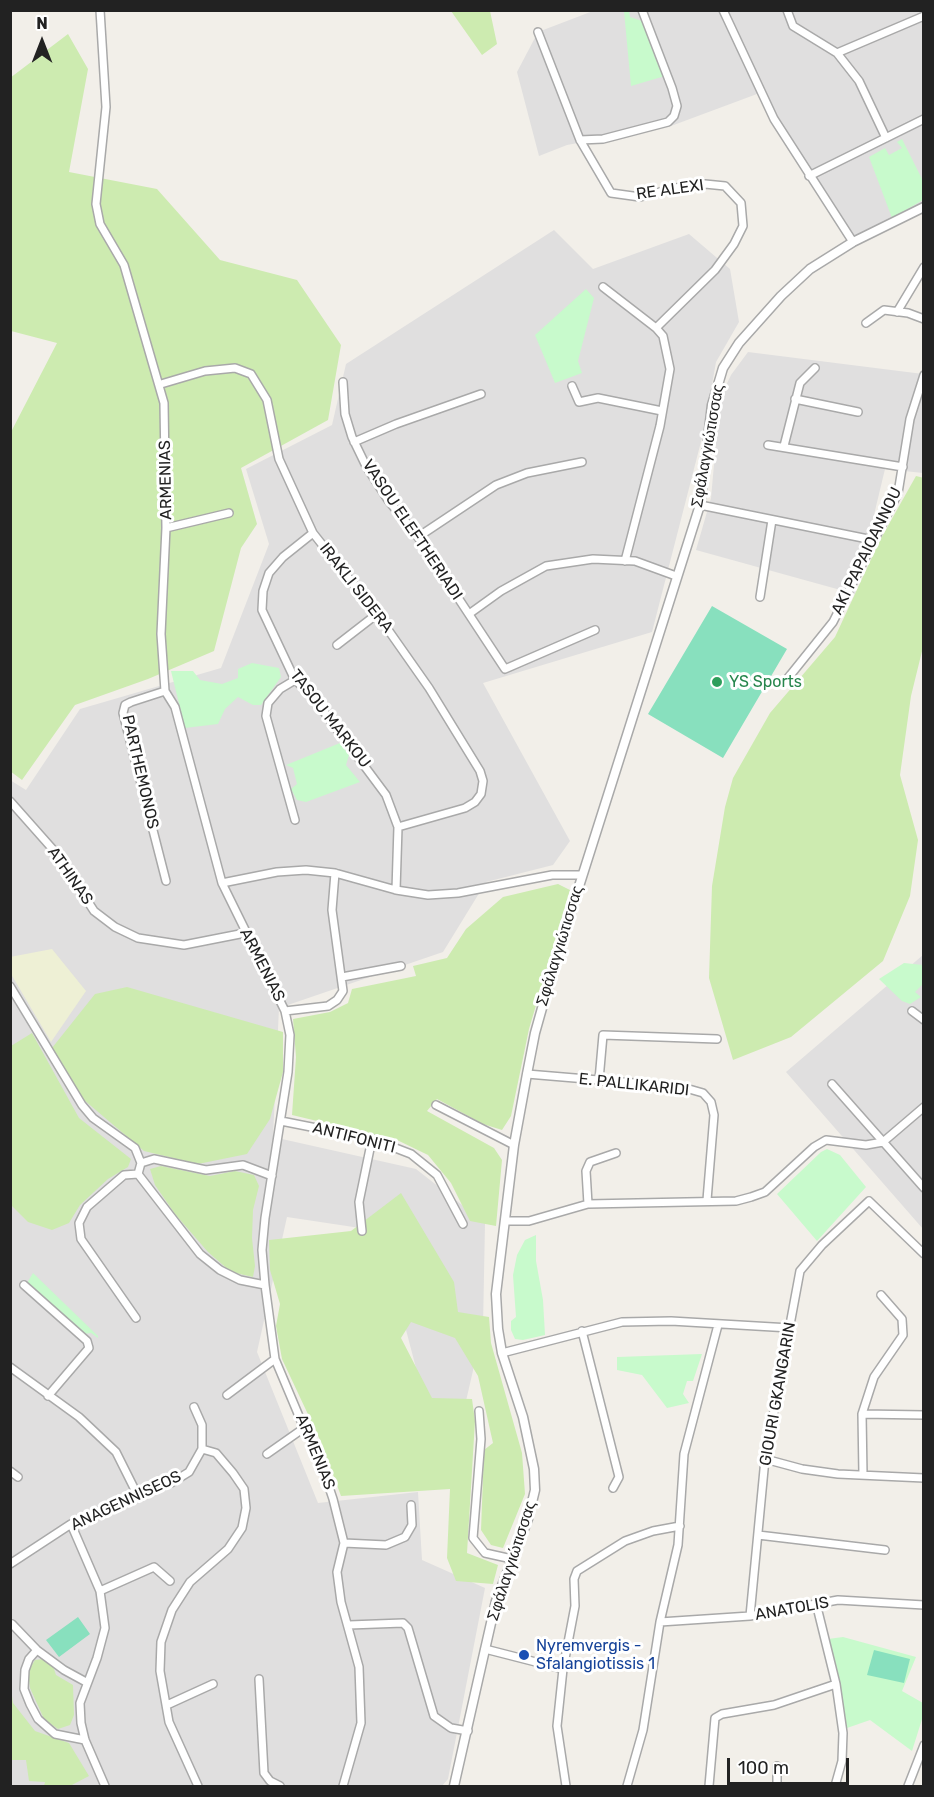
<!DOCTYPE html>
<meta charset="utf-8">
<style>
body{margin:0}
#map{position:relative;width:934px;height:1797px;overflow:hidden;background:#f2efe9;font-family:Rubik,sans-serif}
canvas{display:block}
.frame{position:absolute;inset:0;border:12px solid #222;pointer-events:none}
.north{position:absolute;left:12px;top:12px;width:60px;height:60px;-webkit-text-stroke:4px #fff;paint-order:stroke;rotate:0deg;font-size:16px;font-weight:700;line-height:24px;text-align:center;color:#222}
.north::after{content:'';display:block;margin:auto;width:21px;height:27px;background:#222;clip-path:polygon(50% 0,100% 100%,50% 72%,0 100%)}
.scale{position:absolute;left:727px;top:1758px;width:122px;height:27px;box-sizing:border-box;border:3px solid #222;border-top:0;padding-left:8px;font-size:18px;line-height:21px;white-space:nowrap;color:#222;-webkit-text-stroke:4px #fff;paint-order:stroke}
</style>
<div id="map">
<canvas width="934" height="1797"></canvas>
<div class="frame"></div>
<div class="north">N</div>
<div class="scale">100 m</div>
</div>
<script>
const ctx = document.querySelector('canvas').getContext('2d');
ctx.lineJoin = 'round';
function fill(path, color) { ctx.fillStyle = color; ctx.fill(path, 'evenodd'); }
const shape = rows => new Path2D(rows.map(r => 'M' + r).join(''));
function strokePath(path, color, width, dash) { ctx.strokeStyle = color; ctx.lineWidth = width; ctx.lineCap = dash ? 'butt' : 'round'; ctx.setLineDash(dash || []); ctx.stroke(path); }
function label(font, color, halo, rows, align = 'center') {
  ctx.font = font + ' Rubik,sans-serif'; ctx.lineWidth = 6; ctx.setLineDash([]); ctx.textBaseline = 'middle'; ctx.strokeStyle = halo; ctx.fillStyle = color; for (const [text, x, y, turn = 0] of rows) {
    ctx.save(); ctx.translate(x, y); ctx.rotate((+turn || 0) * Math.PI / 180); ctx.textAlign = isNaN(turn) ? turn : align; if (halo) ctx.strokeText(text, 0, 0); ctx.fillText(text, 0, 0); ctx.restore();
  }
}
fill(shape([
 [593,11,923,11,923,203,852,240,757,94,671,126,567,145,539,156,517,72,538,32],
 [554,230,593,269,689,234,730,269,739,322,716,362,704,430,652,632,483,683,570,841,553,865,486,882,443,952,279,1008,273,1137,416,1169,485,1223,483,1327,466,1401,426,1406,380,1231,287,1217,257,1352,318,1503,418,1492,422,1560,485,1588,448,1779,442,1786,11,1786,10,780,26,790,80,709,221,668,269,544,246,469,332,425,346,364],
 [748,352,923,374,923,473,885,469,855,594,696,550,711,498,720,398,731,375],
 [923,955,923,1229,786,1072]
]), '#e0dfdf');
fill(shape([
 [52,949,86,991,51,1042,11,974,10,957]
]), '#eef0d5');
fill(shape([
 [451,11,490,11,497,44,482,55],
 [68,34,88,69,69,172,157,189,220,260,297,280,341,345,328,420,241,468,257,524,241,548,214,651,148,679,75,705,22,780,10,771,11,432,57,343,11,331,10,78],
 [916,476,924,478,924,643,911,696,900,775,918,840,910,896,883,961,791,1037,733,1060,709,978,712,886,725,807,733,778,770,713,835,637,880,540],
 [558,884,570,890,529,1029,511,1116,502,1130,483,1124,437,1099,427,1111,494,1148,502,1160,496,1226,470,1221,451,1183,428,1155,397,1140,292,1115,296,1057,293,1019,330,1012,348,1003,352,989,416,976,413,966,447,958,466,929,503,897],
 [127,987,283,1032,283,1072,270,1119,247,1154,198,1164,144,1151,84,1100,52,1048,95,994],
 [32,1033,79,1118,131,1159,128,1167,108,1179,80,1205,69,1223,52,1230,28,1222,11,1205,11,1046],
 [161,1166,210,1176,235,1171,254,1175,259,1186,253,1210,252,1238,255,1266,253,1277,231,1272,208,1252,175,1214,155,1185,150,1169],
 [401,1193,454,1282,458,1312,489,1317,491,1343,522,1453,525,1494,503,1548,491,1545,481,1530,484,1450,493,1443,478,1376,455,1338,411,1322,401,1338,432,1398,472,1399,475,1421,467,1553,498,1565,493,1584,456,1581,447,1558,450,1489,341,1496,321,1442,282,1359,276,1326,280,1304,270,1270,269,1240,351,1231],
 [43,1659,53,1666,56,1675,73,1685,74,1715,70,1725,58,1729,44,1719,30,1688,28,1671,35,1660],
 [10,1682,13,1703,35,1731,69,1743,89,1776,70,1786,44,1786,45,1782,29,1781,26,1760,11,1760]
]), '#cdebb0');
fill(shape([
 [624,11,629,11,630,17,642,21,656,51,654,56,665,76,631,86],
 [902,139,923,181,923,200,892,218,869,157,885,148,889,155,902,148,897,142],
 [586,289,594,298,578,361,582,373,555,383,535,335],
 [252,663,279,668,281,677,261,705,253,705,238,697,225,709,218,724,185,728,171,671,193,671,200,680,222,684,238,678,238,669],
 [340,743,349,755,346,765,360,782,306,802,297,800,291,789,297,784,293,768,286,765],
 [904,963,923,965,923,984,915,992,921,997,910,1004,902,1001,879,979],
 [827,1149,840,1155,866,1187,817,1241,777,1194,821,1152],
 [536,1235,536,1261,543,1300,545,1335,523,1340,515,1339,511,1330,511,1321,516,1317,513,1275,517,1255,525,1240],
 [33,1273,98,1336,98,1338,91,1333,83,1334,27,1283],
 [702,1354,693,1381,687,1381,683,1394,689,1403,667,1408,642,1375,617,1370,617,1357],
 [843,1637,916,1657,902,1691,923,1703,923,1716,912,1751,870,1720,847,1728,828,1639]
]), '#c8facc');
fill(shape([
 [712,606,787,649,723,758,648,714],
 [78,1617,90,1634,59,1657,46,1640],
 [874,1650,910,1659,904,1683,867,1675]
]), '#88e0be');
const minor = shape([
 [100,10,106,107,96,204,100,224,124,265,164,403,166,528,161,634,165,691,175,707,222,883,285,1011,290,1035,288,1072,265,1218,262,1250,265,1285,275,1359,304,1428,318,1454,333,1499,344,1543],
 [723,10,774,119,853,242],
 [787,10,793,26,837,53,859,81,886,138],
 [538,32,580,140,611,193,640,197,688,185,705,184,725,186,741,203,743,226,734,244,715,270,656,328],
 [837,53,924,16],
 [580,140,603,139,668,122,674,116,677,106,672,88,642,10],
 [809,176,924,119],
 [603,287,656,328,663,336,670,369,660,426,625,561],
 [897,312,924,267],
 [866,323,884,310,908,313,924,319],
 [343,382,345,414,352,437,366,466,388,500,418,537,505,669,595,630],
 [161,384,205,371,235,368,251,374,267,400,279,459,313,533,377,614,429,688,480,771,483,781,481,794,475,802,465,808,398,827],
 [572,386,579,402,598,398,662,411],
 [795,399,858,412],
 [354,442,396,424,481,394],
 [768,445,903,467],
 [784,446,800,383,815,368],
 [700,505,873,540],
 [166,528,229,513],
 [313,533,283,557,269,573,263,591,262,610,295,680,310,693,386,795,398,827,396,890],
 [418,537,496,485,527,473,582,462],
 [760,597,772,520],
 [469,614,501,591,546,566,593,559,635,561,676,576],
 [337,645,377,614],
 [788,678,833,622,898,493,910,419,924,375],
 [295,680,280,689,268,703,266,716,295,820],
 [165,691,131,702,125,705,123,713,166,881],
 [10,801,57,854,94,911,115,927,138,938,184,945,245,933],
 [222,883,277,872,306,870,335,873,396,890,428,895,458,893,552,875,582,875],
 [342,977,401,966],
 [10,986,82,1105,93,1118,135,1148,141,1163,138,1174],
 [285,1011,328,1006,337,1000,343,991,332,910,335,873],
 [912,1011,924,1020],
 [527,1074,682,1087,703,1093,711,1102,714,1115,707,1200],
 [599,1080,603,1035,717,1039],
 [832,1084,924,1188],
 [436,1105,514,1145],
 [281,1121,372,1139,411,1154,437,1175,463,1224],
 [141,1163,154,1159,206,1170,243,1165,272,1176],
 [138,1174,200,1254,220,1270,240,1280,265,1285],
 [588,1204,586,1171,590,1162,616,1153],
 [505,1221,529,1221,588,1204,736,1201,751,1197,765,1192,814,1147,826,1140,866,1145,883,1142,924,1107],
 [362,1231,359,1202,372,1139],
 [24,1285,87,1341,89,1348,48,1396],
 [136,1318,81,1239,79,1223,87,1207,124,1175,138,1174],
 [582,1331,619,1477,613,1488],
 [502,1353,622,1322,671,1321,790,1328],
 [10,1367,79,1417,116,1452,137,1494],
 [227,1395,275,1359],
 [479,1411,481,1439,473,1538,485,1553,512,1559],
 [862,1414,924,1415],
 [267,1454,304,1428],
 [765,1459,802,1469,838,1474,924,1478],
 [10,1471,18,1477],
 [863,1475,862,1414,874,1377,903,1335,902,1319,881,1295],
 [71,1524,100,1591,105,1628,97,1658,80,1703,81,1723,85,1740,105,1786],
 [758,1535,885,1550],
 [344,1543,386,1545,405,1537,412,1525,411,1505],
 [10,1564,71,1524,137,1494,171,1483,189,1472,202,1449,202,1425,194,1407],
 [100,1591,154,1567,170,1581],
 [816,1603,836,1684,843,1733,842,1761,835,1786],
 [750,1616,765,1459,800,1271,822,1245,869,1201,924,1254],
 [660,1622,750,1616,838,1600,924,1605],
 [12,1624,37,1650,64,1670,86,1682],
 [349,1625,403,1623,408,1628,434,1716,451,1728,468,1731],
 [485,1649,563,1669],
 [37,1650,29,1659,25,1670,24,1689,30,1704,38,1719,55,1734,85,1740],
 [259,1679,264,1773,270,1781,280,1786],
 [167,1705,213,1684],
 [198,1786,169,1722,160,1671,161,1642,172,1610,190,1582,228,1549,242,1528,246,1508,244,1489,233,1473,216,1453,202,1449],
 [343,1786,361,1723,359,1667,341,1602,337,1572,344,1543],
 [566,1786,557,1726,563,1669,575,1606,574,1579,577,1571,625,1541,653,1531,680,1526],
 [627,1786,643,1730,660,1622,678,1545,684,1454,718,1325],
 [709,1786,715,1718,722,1714,774,1705,836,1684],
 [777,1786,777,1766],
 [908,1786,924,1745]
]);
const tertiary = shape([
 [454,1786,496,1601,528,1519,535,1490,534,1469,523,1417,502,1353,498,1329,496,1294,514,1145,527,1074,535,1033,555,962,700,505,712,405,723,368,739,343,781,296,810,269,853,242,924,207]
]);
strokePath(minor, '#a9a9a9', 10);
strokePath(tertiary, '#a9a9a9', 11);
strokePath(minor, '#fff', 7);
strokePath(tertiary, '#fff', 8);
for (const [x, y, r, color] of [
 [717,682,6,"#2e9e5b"],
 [524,1655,6,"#1a4fb4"]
]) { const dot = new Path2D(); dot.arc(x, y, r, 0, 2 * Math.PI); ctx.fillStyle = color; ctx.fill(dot); strokePath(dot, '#fff', 2); }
label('16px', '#222', '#fff', [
 ["RE ALEXI",670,190,-8],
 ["Σφάλαγγιώτισσας",708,446,-80],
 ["ARMENIAS",166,480,-91],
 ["VASOU ELEFTHERIADI",412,530,56],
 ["AKI PAPAIOANNOU",867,551,-64],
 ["IRAKLI SIDERA",356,588,52],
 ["TASOU MARKOU",330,719,52],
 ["PARTHEMONOS",140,772,77],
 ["ATHINAS",70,876,55],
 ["Σφάλαγγιώτισσας",560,946,-73],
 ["ARMENIAS",262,965,63],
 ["E. PALLIKARIDI",634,1085,6],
 ["ANTIFONITI",354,1138,14],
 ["GIOURI GKANGARIN",778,1394,-80],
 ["ARMENIAS",315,1452,68],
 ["ANAGENNISEOS",126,1501,-25],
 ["Σφάλαγγιώτισσας",512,1561,-72],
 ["ANATOLIS",792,1609,-10]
]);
label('16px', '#27864d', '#fff', [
 ["YS Sports",729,682]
], 'left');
label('16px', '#164399', '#fff', [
 ["Nyremvergis -",536,1646],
 ["Sfalangiotissis 1",536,1664]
], 'left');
</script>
